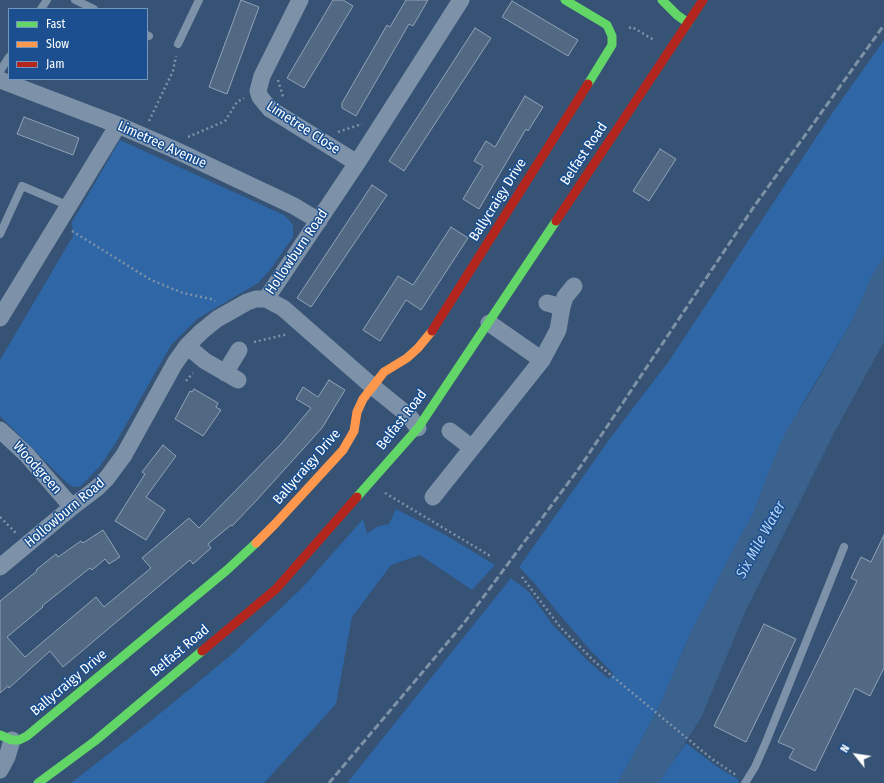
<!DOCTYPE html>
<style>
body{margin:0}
#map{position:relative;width:884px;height:783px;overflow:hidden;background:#365274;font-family:"Fira Sans Condensed",sans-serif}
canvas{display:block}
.legend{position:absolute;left:8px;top:8px;width:140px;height:72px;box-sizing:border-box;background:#1b4f8f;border:1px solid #7695bc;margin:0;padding:5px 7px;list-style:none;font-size:12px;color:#fff}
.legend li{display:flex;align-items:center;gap:8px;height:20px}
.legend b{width:20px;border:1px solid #7695bc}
.north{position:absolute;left:836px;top:735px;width:40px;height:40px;-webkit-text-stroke:3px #1b4f8f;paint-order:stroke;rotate:300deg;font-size:11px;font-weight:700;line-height:16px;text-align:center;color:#fff}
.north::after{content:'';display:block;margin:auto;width:14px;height:18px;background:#fff;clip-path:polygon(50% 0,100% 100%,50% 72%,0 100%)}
</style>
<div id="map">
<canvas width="884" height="783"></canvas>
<ul class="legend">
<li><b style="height:5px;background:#63d668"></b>Fast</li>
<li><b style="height:5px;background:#ff974d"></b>Slow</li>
<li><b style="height:5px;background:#b3261e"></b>Jam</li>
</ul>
<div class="north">N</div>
</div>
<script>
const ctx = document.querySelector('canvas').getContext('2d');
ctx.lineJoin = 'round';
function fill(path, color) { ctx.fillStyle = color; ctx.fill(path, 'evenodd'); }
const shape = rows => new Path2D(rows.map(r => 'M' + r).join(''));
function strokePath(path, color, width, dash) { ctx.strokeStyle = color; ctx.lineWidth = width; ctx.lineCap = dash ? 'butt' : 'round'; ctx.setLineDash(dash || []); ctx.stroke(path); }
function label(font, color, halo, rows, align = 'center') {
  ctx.font = font + ' "Fira Sans Condensed",sans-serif'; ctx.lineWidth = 3; ctx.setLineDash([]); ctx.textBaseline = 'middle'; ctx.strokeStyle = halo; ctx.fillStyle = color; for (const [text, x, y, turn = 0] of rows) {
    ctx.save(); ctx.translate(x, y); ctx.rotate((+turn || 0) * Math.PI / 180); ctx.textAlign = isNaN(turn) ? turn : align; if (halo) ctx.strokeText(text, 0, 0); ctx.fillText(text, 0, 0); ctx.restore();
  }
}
fill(shape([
 [884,40,884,257,873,274,852,321,799,410,764,485,754,512,690,634,660,705,618,783,347,783,511,578,529,592,553,625,589,662,609,679,613,673,591,651,559,614,535,584,519,567,611,437,669,361,833,112],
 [120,140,284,215,289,220,293,225,293,237,270,270,258,283,197,319,171,345,115,444,100,466,81,486,74,487,67,483,0,416,0,360,73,236,72,222],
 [396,509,442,533,495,565,472,590,420,555,391,565,352,617,336,704,264,783,71,783,152,720,231,655,302,588,363,519,367,534,376,527,389,524],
 [686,743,719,768,738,779,739,783,658,783]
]), '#2f66a5');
fill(shape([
 [884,257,884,342,835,431,746,610,701,718,659,783,618,783,660,705,691,632,728,559,754,512,772,463,787,429,808,397,852,321,873,274]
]), '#3b618d');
const building = shape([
 [241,0,259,7,227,94,209,87,241,0],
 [333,0,343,0,353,6,304,88,287,78,333,0],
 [406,0,428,0,413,26,409,24,356,116,342,108,342,103,387,25,390,27,406,0],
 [512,1,578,40,568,56,502,17,512,1],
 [475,28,491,38,404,171,389,161,475,28],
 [525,96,543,107,528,131,526,129,479,209,463,199,483,166,474,161,486,141,495,147,525,96],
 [24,117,79,138,73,155,17,134,24,117],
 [660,149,676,159,649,201,633,191,660,149],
 [372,185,387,195,311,307,297,298,372,185],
 [451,227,468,238,421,310,406,300,380,341,363,330,398,276,413,285,451,227],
 [329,380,345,390,322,428,255,502,232,526,231,525,208,544,211,548,193,564,190,560,177,571,63,667,50,651,9,688,8,686,0,693,0,601,37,571,36,570,56,554,58,557,81,541,83,543,103,530,120,557,109,564,105,559,92,570,90,568,42,606,43,607,7,637,25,657,96,597,104,607,151,568,142,558,189,518,199,528,281,444,311,408,296,399,303,387,318,397,329,380],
 [194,389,218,403,216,407,221,410,203,436,175,419,190,391,192,392,194,389],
 [163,445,176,456,146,497,165,510,146,540,115,521,145,474,142,472,163,445],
 [884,535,884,668,870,696,855,688,815,771,789,758,794,749,778,742,857,581,851,578,861,557,871,562,884,535],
 [764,624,796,639,746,742,714,726,764,624]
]);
fill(building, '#526984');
strokePath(building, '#92a2b6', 1);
strokePath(shape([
 [629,28,632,27,654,40],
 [278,80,283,97],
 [149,121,173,71,176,56],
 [338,132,362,124],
 [188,137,225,121,237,102,244,98],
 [72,231,151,280,183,293,211,299,215,301],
 [254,342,288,334],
 [186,381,193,373],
 [385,493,492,557],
 [0,517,16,533],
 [522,577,561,628,594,661,712,759,736,775]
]), '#7d92a8', 2.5, [2, 3]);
strokePath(shape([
 [75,0,94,9],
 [41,9,47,0],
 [147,35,149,36],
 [178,44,199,0],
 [0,71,9,57],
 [0,234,22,186,69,206],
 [745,783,755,767,766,742,844,547]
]), '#7d92a8', 8);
strokePath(shape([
 [300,0,262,76,258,91,260,97,270,109,357,163],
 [0,80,118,125,171,148,294,206,319,221],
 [266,299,357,163,461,0],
 [547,303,562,307],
 [0,318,118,125],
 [489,323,542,360],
 [187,346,205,361,238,380],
 [225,373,239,350],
 [0,430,26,454,72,507],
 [450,431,472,448],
 [433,497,542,360,558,330,562,307,565,297,574,286],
 [0,567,72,507,97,488,107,478,124,455,175,363,187,346,201,332,217,319,247,302,256,299,266,299,283,308,372,386,409,416,418,428],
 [0,770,7,757,12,740]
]), '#7d92a8', 17);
strokePath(shape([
 [565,0,607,25,612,36,612,45,588,84],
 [662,0,677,15,688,23],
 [357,497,418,428,556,221],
 [0,735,12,740,19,740,27,736,227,570,256,543],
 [38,783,95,741,202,651]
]), '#63d668', 9);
strokePath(shape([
 [256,543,275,524,343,450,354,431,357,412,363,399,384,372,407,358,418,348,432,331]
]), '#ff974d', 9);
strokePath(shape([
 [556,221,703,0],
 [432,331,588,84],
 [202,651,276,589,357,497]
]), '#b3261e', 9);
strokePath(shape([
 [329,783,464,623,580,467,753,208,884,25]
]), '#7e92a7', 3, [7, 3]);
label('14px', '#fff', '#1b4f8f', [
 ["Limetree Close",303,128,33],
 ["Limetree Avenue",162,145,24],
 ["Belfast Road",584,154,-56],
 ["Ballycraigy Drive",498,200,-58],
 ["Hollowburn Road",297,252,-56],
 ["Belfast Road",402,420,-52],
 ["Ballycraigy Drive",307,467,-49],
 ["Woodgreen",37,468,48],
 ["Hollowburn Road",65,513,-40],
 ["Belfast Road",180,651,-40],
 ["Ballycraigy Drive",69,683,-40]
]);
label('italic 15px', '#b5d3f5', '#1b4f8f', [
 ["Six Mile Water",761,540,-61]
]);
</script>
